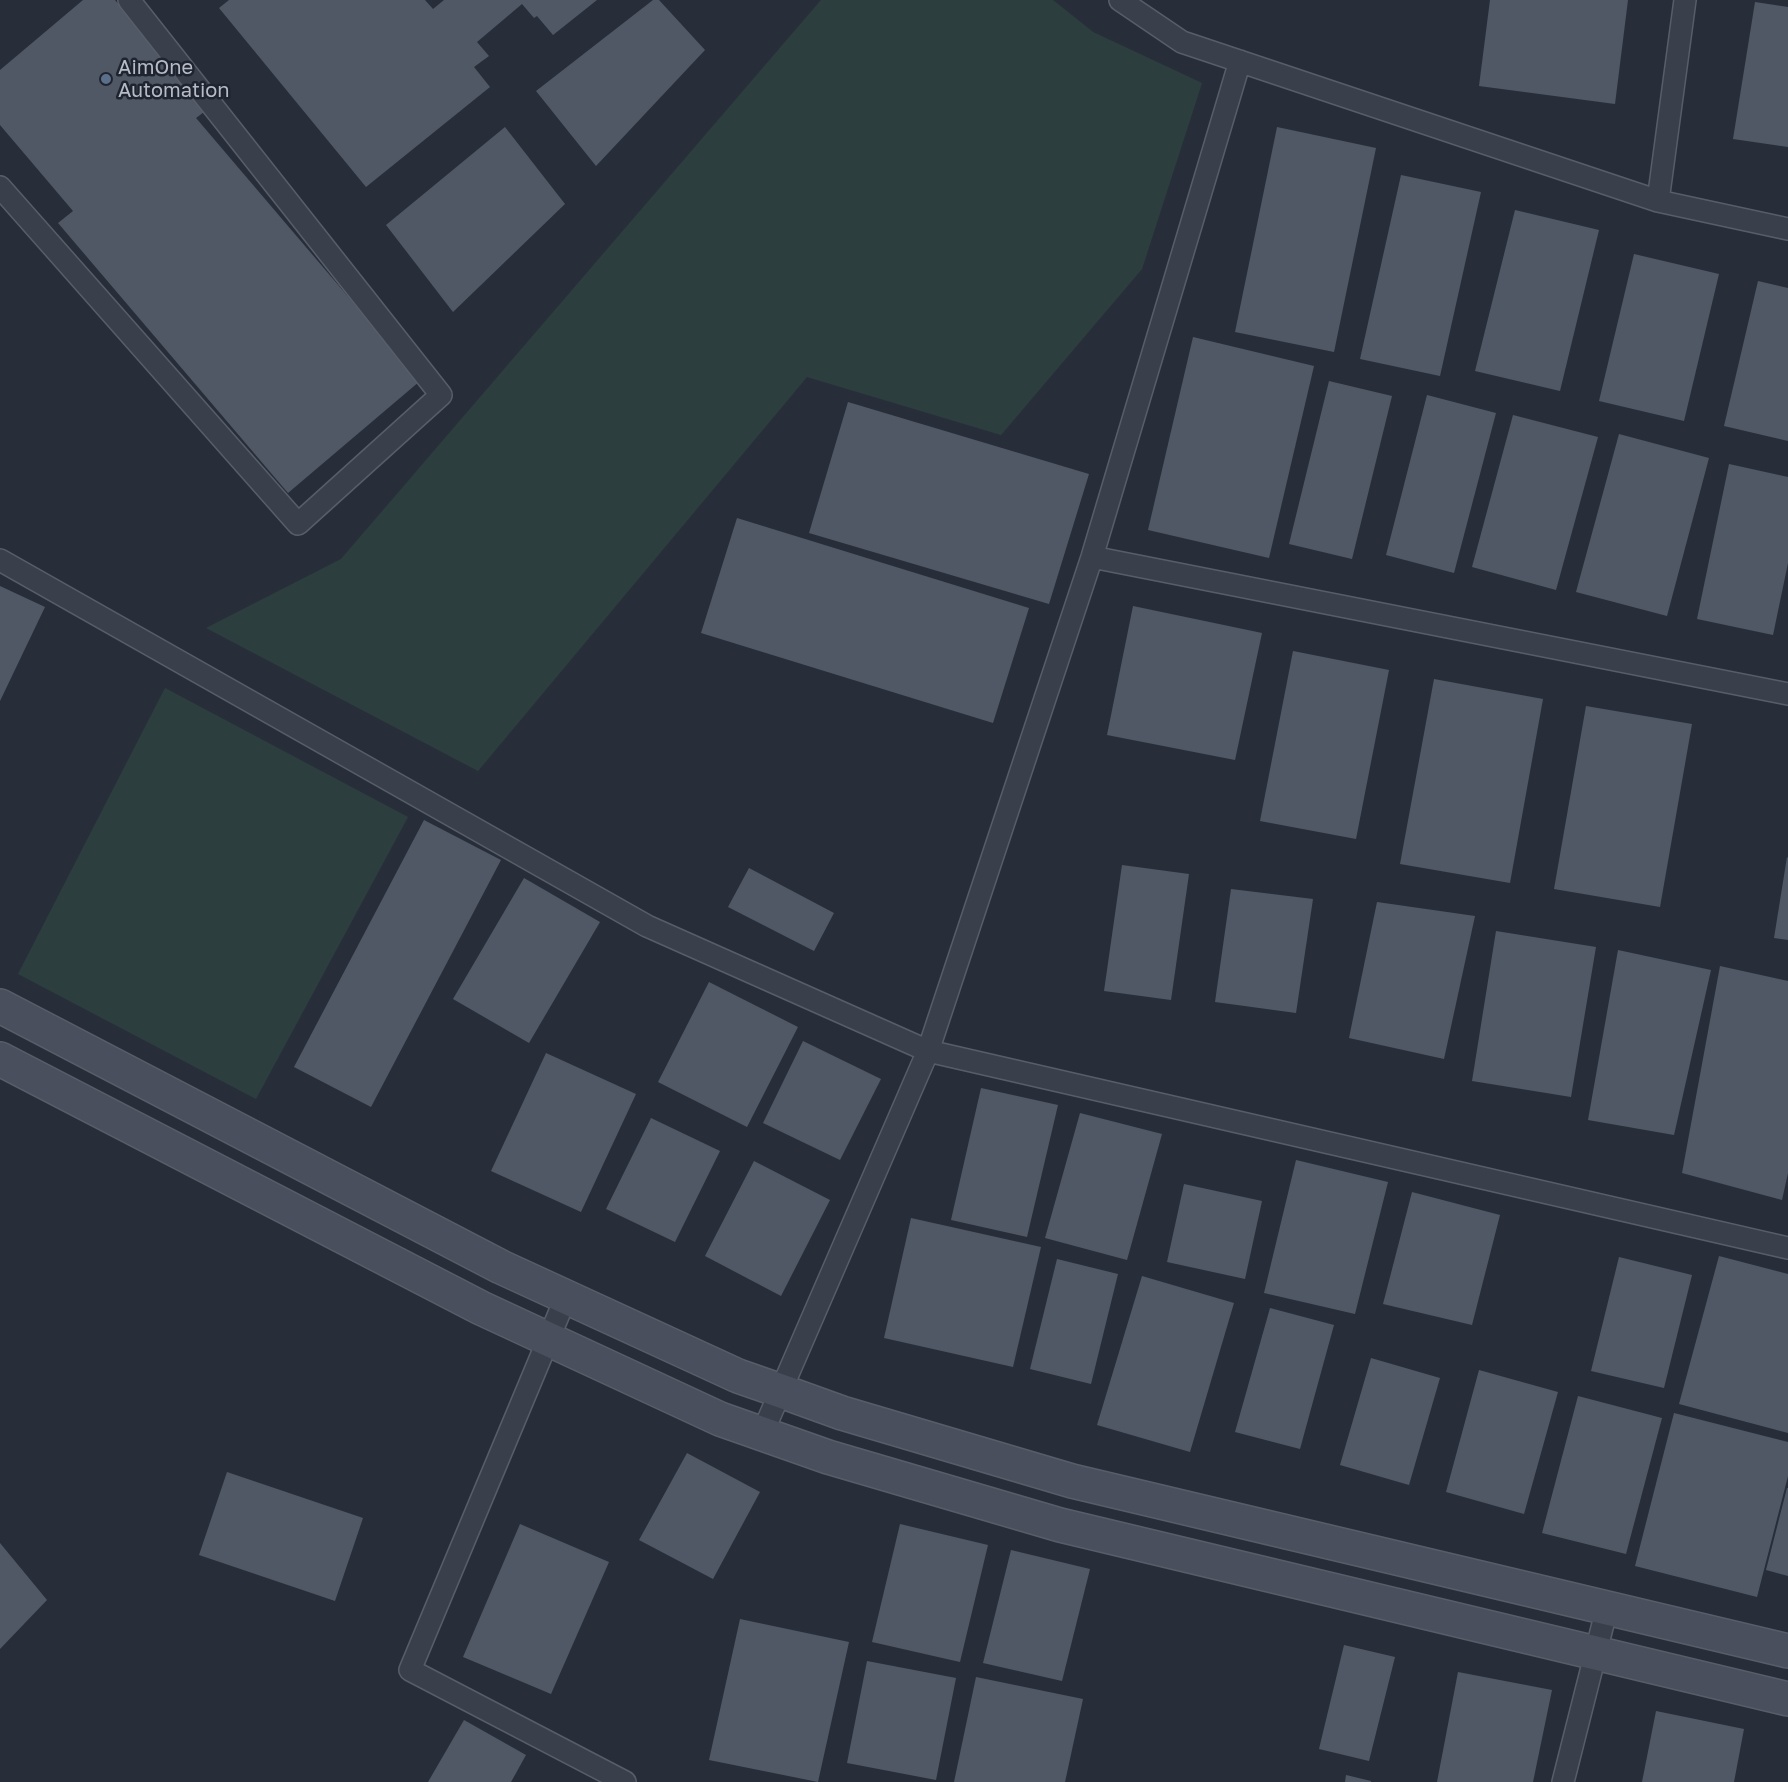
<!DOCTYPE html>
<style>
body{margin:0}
canvas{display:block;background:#272e3a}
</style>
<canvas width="1788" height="1782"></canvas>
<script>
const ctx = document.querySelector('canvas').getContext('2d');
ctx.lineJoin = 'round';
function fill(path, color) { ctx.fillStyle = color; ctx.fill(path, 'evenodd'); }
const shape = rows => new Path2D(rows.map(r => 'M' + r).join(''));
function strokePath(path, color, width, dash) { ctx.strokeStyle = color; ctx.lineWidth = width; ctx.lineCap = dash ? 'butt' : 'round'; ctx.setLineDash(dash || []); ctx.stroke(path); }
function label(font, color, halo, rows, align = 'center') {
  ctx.font = font + ' "Golos Text",sans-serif'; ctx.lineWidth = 5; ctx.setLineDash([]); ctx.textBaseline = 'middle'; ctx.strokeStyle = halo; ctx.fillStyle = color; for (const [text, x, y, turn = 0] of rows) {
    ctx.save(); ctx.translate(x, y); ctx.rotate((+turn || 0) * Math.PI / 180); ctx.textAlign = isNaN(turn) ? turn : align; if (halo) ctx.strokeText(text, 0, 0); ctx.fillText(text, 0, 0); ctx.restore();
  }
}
fill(shape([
 [821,0,1053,0,1093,32,1202,83,1142,269,1001,435,807,377,478,771,206,628,341,559],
 [165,688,408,817,256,1099,18,974]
]), '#2d3e3f');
fill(shape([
 [83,0,115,0,208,109,196,118,420,381,288,493,58,223,73,211,0,125,0,70],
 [229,0,425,0,433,9,444,0,597,0,553,35,537,16,534,18,522,4,477,42,489,56,474,67,490,87,366,187,219,8],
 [653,0,659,0,705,50,596,166,536,91],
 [1490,0,1628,0,1615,104,1479,86],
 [1755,2,1788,7,1788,147,1733,139],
 [505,127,565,204,453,312,386,225],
 [1277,127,1376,148,1334,352,1235,332],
 [1401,175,1481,192,1440,376,1360,359],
 [1515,210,1599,230,1560,391,1475,371],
 [1634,254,1719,274,1684,421,1599,401],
 [1758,281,1788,288,1788,441,1724,426],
 [1193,337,1314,366,1269,558,1148,530],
 [1329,381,1392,396,1352,559,1289,544],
 [1427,395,1496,413,1454,573,1386,555],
 [848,402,1089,474,1049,604,809,533],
 [1513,415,1598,437,1556,590,1472,567],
 [1619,434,1709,458,1667,616,1576,592],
 [1729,464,1788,477,1788,563,1773,635,1697,619],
 [737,518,1029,608,993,723,701,633],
 [0,586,45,607,0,701],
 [1133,606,1262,633,1235,760,1107,735],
 [1293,651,1389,670,1356,839,1260,821],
 [1434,679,1543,699,1510,883,1400,864],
 [1586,706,1692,724,1660,907,1554,889],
 [424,820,501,860,371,1107,294,1067],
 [1787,857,1788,858,1788,940,1774,938],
 [1122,865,1189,874,1171,1000,1104,991],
 [749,868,834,913,814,951,728,907],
 [524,878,600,922,529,1043,453,999],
 [1231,889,1313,899,1296,1013,1215,1002],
 [1377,902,1475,916,1444,1059,1349,1038],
 [1496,931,1596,947,1571,1097,1472,1081],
 [1618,950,1711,970,1674,1135,1588,1120],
 [1720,966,1788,981,1788,1173,1782,1200,1682,1173],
 [709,982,798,1027,747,1127,658,1082],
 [803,1041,881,1079,840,1160,763,1123],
 [546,1053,636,1094,581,1212,491,1171],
 [981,1088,1058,1105,1027,1237,951,1220],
 [1080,1113,1162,1134,1127,1260,1045,1238],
 [651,1118,720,1151,675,1242,606,1209],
 [1296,1160,1388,1182,1355,1314,1264,1293],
 [754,1161,830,1200,781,1296,705,1256],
 [1184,1184,1262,1201,1245,1279,1167,1262],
 [1412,1192,1500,1215,1472,1325,1383,1304],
 [911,1218,1041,1247,1013,1367,884,1338],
 [1719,1256,1788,1274,1788,1433,1679,1404],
 [1619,1257,1692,1275,1664,1388,1591,1371],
 [1057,1259,1118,1274,1091,1384,1030,1369],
 [1142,1276,1234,1303,1190,1452,1097,1425],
 [1270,1308,1334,1325,1300,1449,1235,1432],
 [1371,1358,1440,1378,1409,1485,1340,1465],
 [1479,1370,1558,1392,1524,1514,1446,1492],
 [1578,1396,1662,1418,1626,1554,1542,1533],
 [1674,1413,1788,1442,1788,1476,1757,1597,1635,1566],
 [687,1453,760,1492,713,1579,639,1540],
 [227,1472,363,1518,335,1601,199,1555],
 [1787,1488,1788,1488,1788,1576,1766,1570],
 [520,1524,609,1562,551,1694,463,1657],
 [900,1524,988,1545,960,1662,872,1642],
 [0,1543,47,1600,0,1649],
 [1011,1550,1090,1569,1062,1681,983,1663],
 [740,1619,849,1642,818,1782,709,1760],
 [1344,1645,1395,1657,1369,1761,1319,1749],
 [867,1661,956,1678,936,1780,847,1763],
 [1458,1672,1552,1690,1533,1782,1437,1782],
 [976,1677,1083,1699,1065,1782,954,1782],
 [1656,1711,1744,1729,1734,1782,1642,1782],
 [464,1720,526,1755,511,1782,428,1782],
 [1346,1775,1371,1781,1371,1782,1345,1782]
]), '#505865');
const service = shape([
 [1120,0,1182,42,1658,201,1788,229],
 [0,187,298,524,441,395,129,0],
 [1658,201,1685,0],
 [1092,557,1788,694],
 [0,560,647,926,928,1051,1788,1248],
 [566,1297,410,1670,625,1782],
 [762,1434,928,1051,1092,557,1240,61],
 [1563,1782,1607,1608]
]);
const secondary = shape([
 [0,1006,501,1267,738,1376,781,1391,842,1413,1072,1481,1788,1651],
 [0,1059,481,1308,720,1419,828,1457,1060,1525,1788,1699]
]);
strokePath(service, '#585e69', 24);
strokePath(secondary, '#585e69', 36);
strokePath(service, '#3a404b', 21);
strokePath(secondary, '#494f5d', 33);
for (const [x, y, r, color] of [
 [106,79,6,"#5c6f8a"]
]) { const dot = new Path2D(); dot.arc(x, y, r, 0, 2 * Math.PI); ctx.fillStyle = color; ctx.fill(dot); strokePath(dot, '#1f2530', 2); }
label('20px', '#b6bbc6', '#1f2530', [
 ["AimOne",118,68],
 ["Automation",118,91]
], 'left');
</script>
